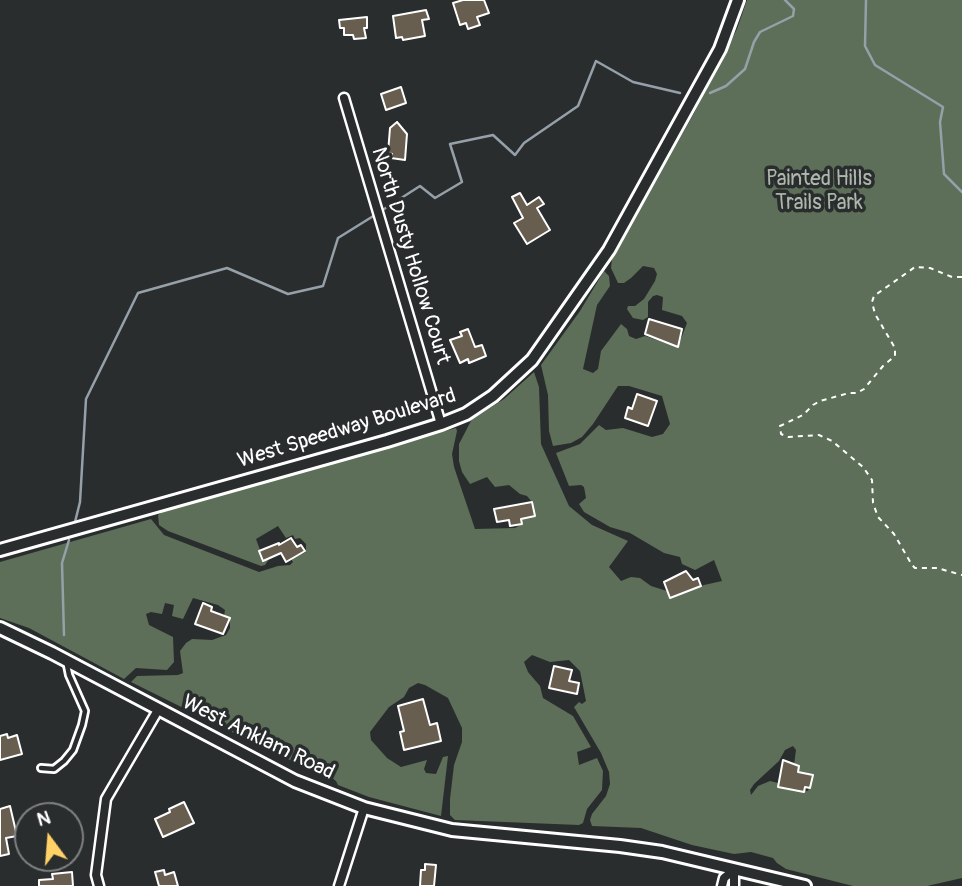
<!DOCTYPE html>
<style>
body{margin:0}
#map{position:relative;width:962px;height:886px;overflow:hidden;background:#2a2d2e;font-family:Pangolin,sans-serif}
canvas{display:block}
.north{position:absolute;left:14px;top:802px;width:70px;height:70px;box-sizing:border-box;background:#2a2d2e;border:2px solid #7f8182;border-radius:50%;rotate:344deg;font-size:19px;font-weight:700;line-height:28px;text-align:center;color:#fff}
.north::after{content:'';display:block;margin:auto;width:24px;height:32px;background:#ffd166;clip-path:polygon(50% 0,100% 100%,50% 72%,0 100%)}
</style>
<div id="map">
<canvas width="962" height="886"></canvas>
<div class="north">N</div>
</div>
<script>
const ctx = document.querySelector('canvas').getContext('2d');
ctx.lineJoin = 'round';
function fill(path, color) { ctx.fillStyle = color; ctx.fill(path, 'evenodd'); }
const shape = rows => new Path2D(rows.map(r => 'M' + r).join(''));
function strokePath(path, color, width, dash) { ctx.strokeStyle = color; ctx.lineWidth = width; ctx.lineCap = dash ? 'butt' : 'round'; ctx.setLineDash(dash || []); ctx.stroke(path); }
function label(font, color, halo, rows, align = 'center') {
  ctx.font = font + ' Pangolin,sans-serif'; ctx.lineWidth = 7; ctx.setLineDash([]); ctx.textBaseline = 'middle'; ctx.strokeStyle = halo; ctx.fillStyle = color; for (const [text, x, y, turn = 0] of rows) {
    ctx.save(); ctx.translate(x, y); ctx.rotate((+turn || 0) * Math.PI / 180); ctx.textAlign = isNaN(turn) ? turn : align; if (halo) ctx.strokeText(text, 0, 0); ctx.fillText(text, 0, 0); ctx.restore();
  }
}
fill(shape([
 [747,0,962,0,962,878,927,886,853,886,786,869,777,863,773,858,751,852,734,854,692,845,641,828,592,826,590,820,592,814,606,796,610,784,609,772,601,753,574,707,579,702,582,704,586,701,580,671,569,660,550,662,532,655,524,662,528,672,540,686,543,698,573,716,591,747,577,752,579,765,597,758,603,771,602,790,587,809,583,823,579,825,455,820,450,815,450,799,454,765,462,742,462,728,448,698,425,685,418,683,409,688,404,697,389,707,370,732,371,740,387,758,401,767,427,760,424,769,426,773,436,774,443,757,448,756,441,816,369,797,338,785,336,781,327,774,307,768,266,749,131,682,137,676,178,675,183,673,180,651,186,643,192,639,212,640,226,635,230,628,230,618,224,616,225,610,218,605,193,598,183,619,172,616,174,605,165,603,162,614,151,612,146,614,149,625,173,637,174,662,167,670,136,668,124,679,29,628,0,618,0,562,151,519,164,535,259,572,278,566,290,565,293,562,291,559,306,552,306,544,300,538,295,539,293,535,286,538,278,526,256,539,264,561,269,559,265,565,261,566,168,531,159,525,158,515,162,512,246,486,456,428,457,431,452,454,454,467,475,529,515,528,522,524,521,519,534,516,532,502,527,496,520,494,509,485,495,487,487,477,470,484,462,472,459,461,459,444,472,419,504,399,534,372,539,387,541,444,569,506,592,525,628,541,609,567,621,581,631,577,640,578,651,586,667,591,671,598,704,585,722,581,714,560,695,570,682,564,680,557,664,553,630,533,610,527,584,512,579,504,586,498,584,487,581,485,569,486,556,453,580,444,599,425,606,430,623,428,652,437,663,434,670,424,662,396,629,386,618,386,593,424,582,437,571,443,553,446,549,431,548,395,541,365,580,311,604,271,609,276,610,286,597,305,583,369,593,373,598,369,601,351,621,324,627,329,629,336,636,339,645,336,678,347,687,323,682,316,662,310,663,297,657,295,653,296,648,302,648,317,643,320,633,318,627,309,628,306,635,306,644,299,655,281,657,274,654,268,643,266,631,278,624,283,618,283,611,268,612,259,693,115,737,29],
 [793,746,796,750,794,765,799,766,798,772,813,775,808,791,778,787,778,783,770,781,758,786,751,795,750,790,754,784,779,761,785,750]
]), '#5d6f58');
strokePath(shape([
 [866,0,865,46,875,65,943,107,940,122,944,174,962,192],
 [710,93,726,86,745,69,754,42,760,32,793,16,794,9,785,0],
 [381,211,420,186,435,198,462,182,450,144,493,135,515,155,524,143,578,106,596,61,633,82,680,93],
 [75,522,80,502,86,399,138,293,227,268,288,294,323,286,338,238,375,215],
 [64,635,62,563,69,540]
]), '#95a0a9', 2.5);
const building = shape([
 [463,0,484,0,489,13,477,17,480,25,468,29,466,23,460,25,453,3,463,0],
 [426,10,429,19,422,20,425,36,403,40,402,37,396,38,393,16,426,10],
 [367,17,367,28,364,28,366,38,354,39,353,35,344,35,344,28,340,28,339,20,367,17],
 [401,87,406,103,386,110,381,94,401,87],
 [397,122,407,134,405,160,391,158,392,154,388,153,390,128,397,122],
 [520,193,527,205,539,197,544,204,537,208,550,230,527,244,514,223,523,218,512,197,520,193],
 [649,319,682,329,678,347,645,334,649,319],
 [468,329,475,347,482,345,486,356,469,363,468,359,460,363,450,340,462,336,460,332,468,329],
 [637,394,657,401,648,426,625,418,628,407,632,409,637,394],
 [532,502,535,516,521,519,522,524,510,526,509,520,497,522,494,509,532,502],
 [291,538,297,547,301,545,305,551,286,562,281,553,263,561,259,551,279,543,279,545,291,538],
 [686,571,693,580,698,578,701,586,670,598,664,582,686,571],
 [203,603,212,607,211,611,230,618,223,634,195,624,203,603],
 [554,666,572,670,569,681,579,683,577,694,549,688,554,666],
 [423,699,430,725,437,723,441,741,404,750,400,732,404,731,398,706,423,699],
 [7,734,8,738,17,735,22,754,0,760,0,736,7,734],
 [783,760,799,766,798,772,813,775,810,788,805,787,804,792,778,787,783,760],
 [184,802,194,823,163,837,155,819,170,812,169,809,184,802],
 [10,806,17,836,6,838,9,854,0,856,0,809,10,806],
 [425,864,436,865,434,886,420,886,421,870,425,870,425,864],
 [164,870,165,875,174,872,178,886,159,886,155,872,164,870],
 [72,872,73,886,39,886,39,880,53,879,52,874,72,872]
]);
fill(building, '#675e4f');
strokePath(building, '#fff', 2);
const service = shape([
 [41,768,54,769,64,761,73,750,82,725,85,711,69,675,67,665]
]);
const minor = shape([
 [344,98,441,424],
 [99,886,96,875,106,799,158,710],
 [339,886,364,808],
 [722,886,724,878,734,870],
 [734,886,734,870]
]);
const secondary = shape([
 [0,550,387,441,441,424,466,414,493,396,532,360,609,250,720,49,738,0],
 [0,628,52,653,295,781,364,808,452,830,620,846,662,852,805,886]
]);
strokePath(service, '#fff', 10);
strokePath(minor, '#fff', 13);
strokePath(secondary, '#fff', 16);
strokePath(shape([
 [962,277,952,277,930,268,915,267,874,296,872,302,875,314,895,348,895,356,883,366,864,389,857,393,849,393,820,401,813,405,803,415,780,426,781,434,788,437,819,435,832,441,863,467,872,480,873,503,878,517,894,534,912,565,915,568,937,568,962,575]
]), '#fff', 2, [5, 5]);
strokePath(service, '#2a2d2e', 4.5);
strokePath(minor, '#2a2d2e', 8);
strokePath(secondary, '#2a2d2e', 10);
label('21px', '#aeb7ac', '#2a2d2e', [
 ["Painted Hills",819,180],
 ["Trails Park",819,204]
]);
label('21px', '#fff', '#2a2d2e', [
 ["North Dusty Hollow Court",410,256,73],
 ["West Speedway Boulevard",347,429,-17],
 ["West Anklam Road",258,738,26]
]);
</script>
